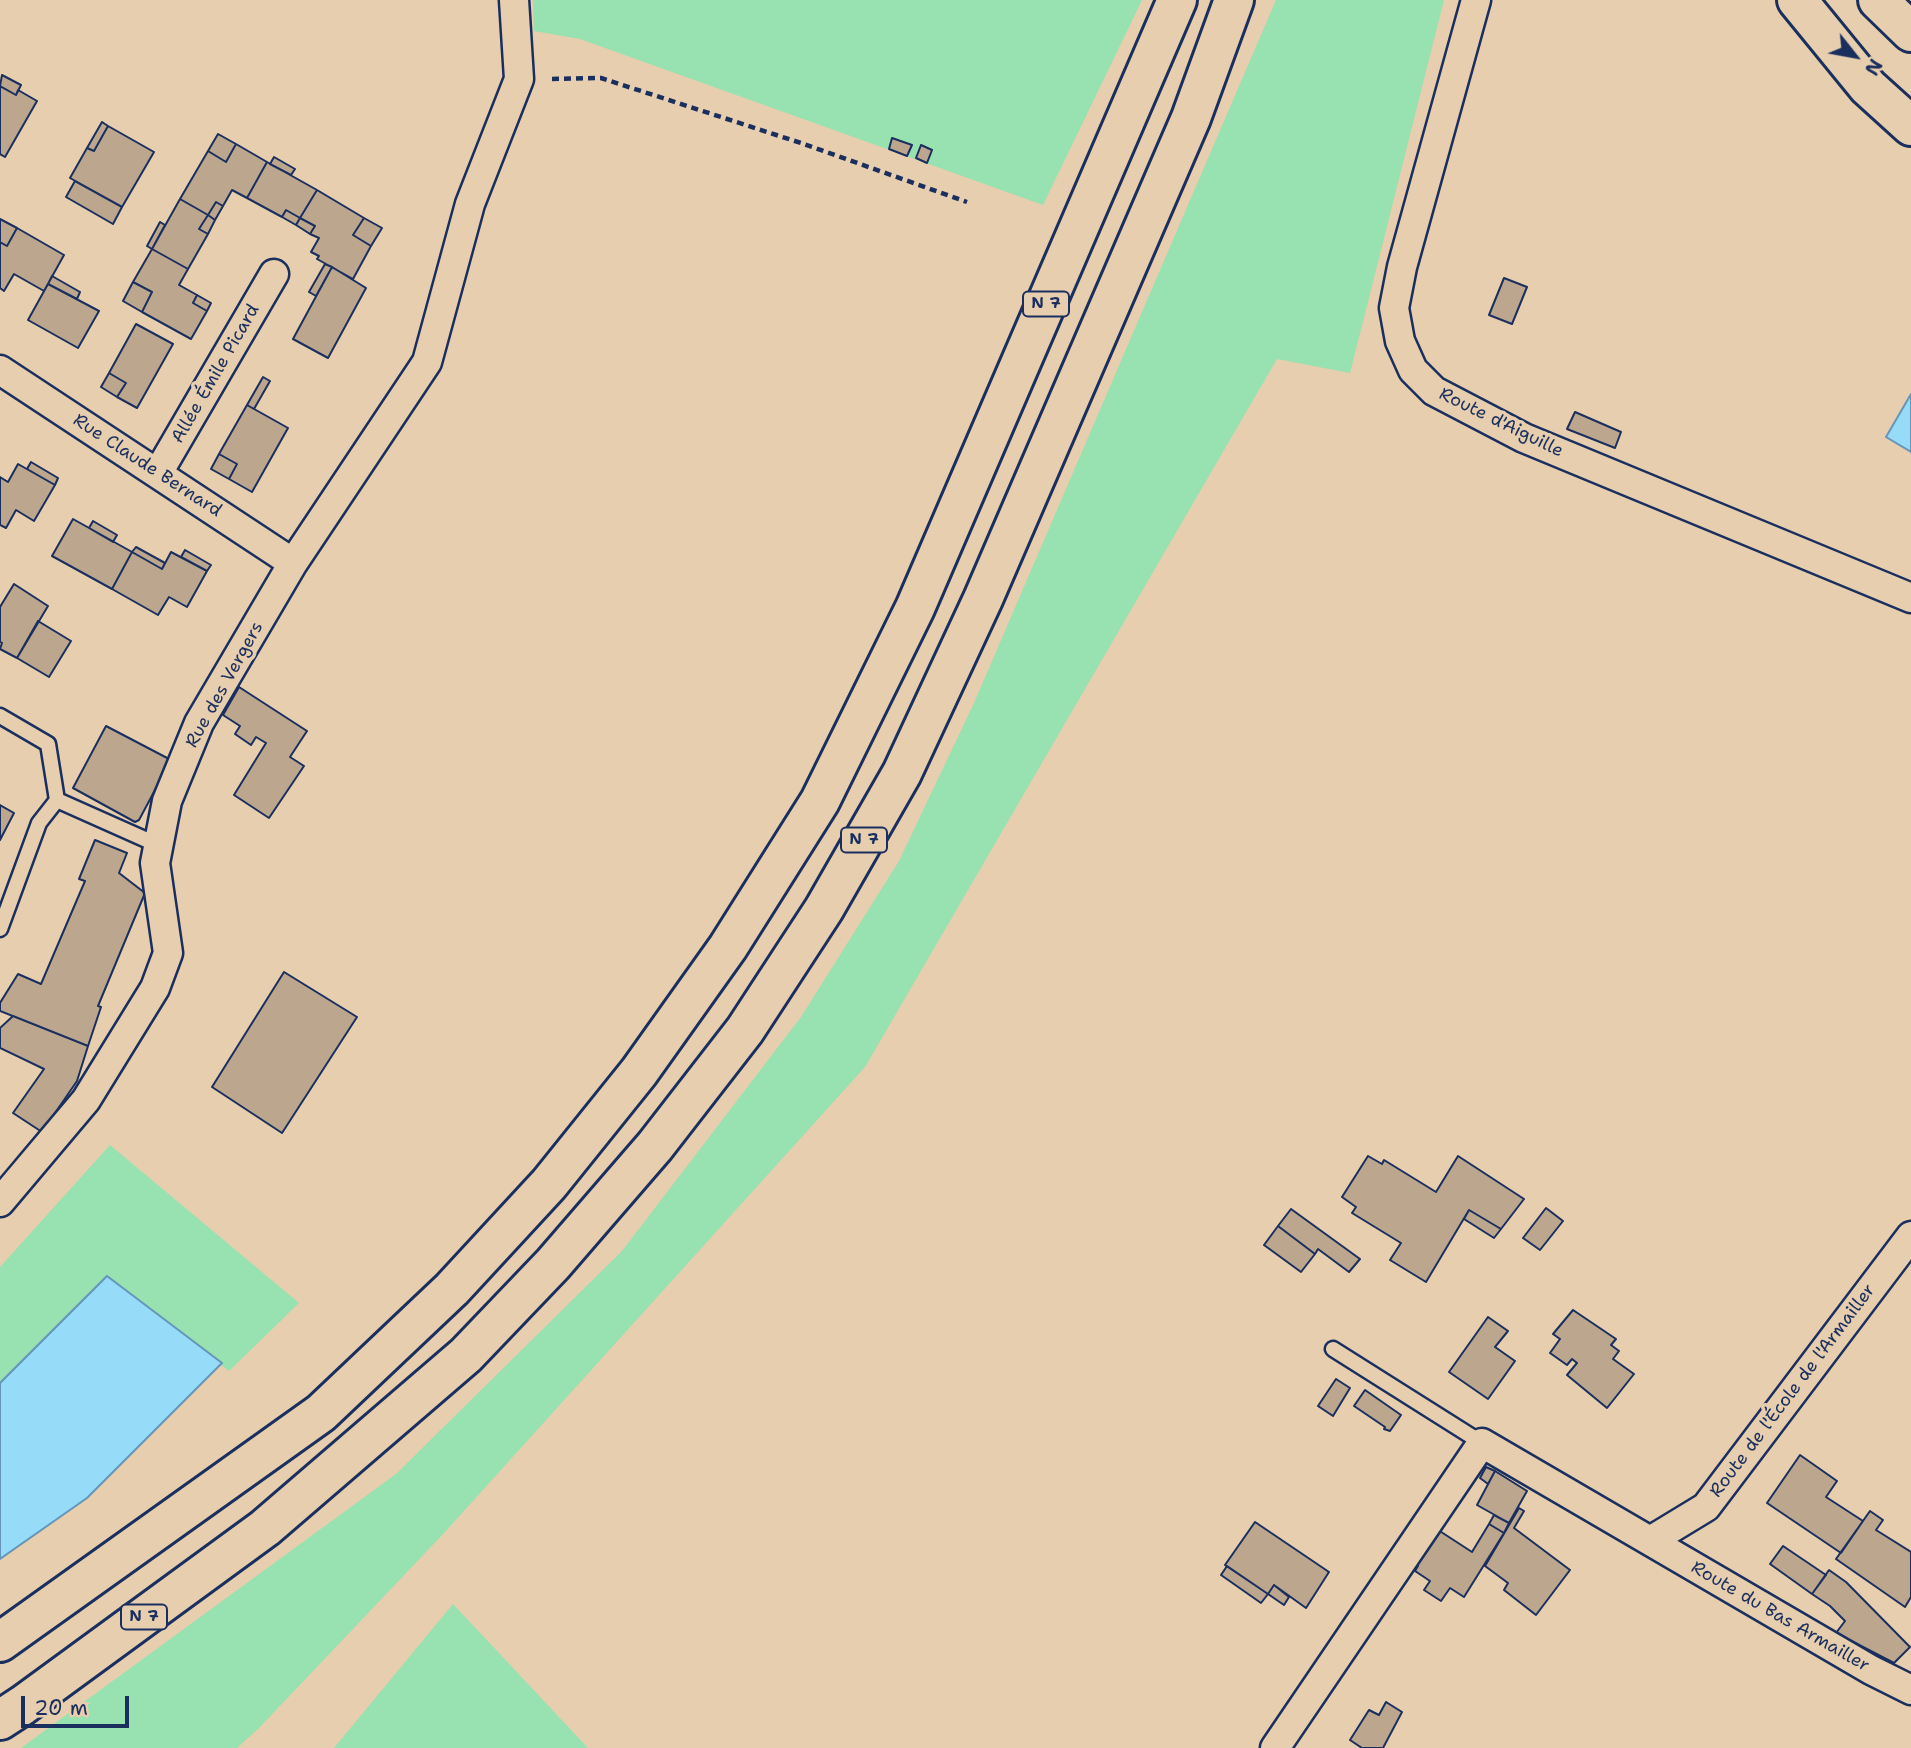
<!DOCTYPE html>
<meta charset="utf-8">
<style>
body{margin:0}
#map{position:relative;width:1911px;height:1748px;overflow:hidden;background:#e6ceae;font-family:"Shantell Sans",sans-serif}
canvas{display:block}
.north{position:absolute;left:1820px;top:21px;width:70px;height:70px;-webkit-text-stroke:5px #e6ceae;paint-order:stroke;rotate:121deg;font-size:19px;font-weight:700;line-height:28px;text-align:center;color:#1b2f5e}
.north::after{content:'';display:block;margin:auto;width:24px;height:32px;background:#1b2f5e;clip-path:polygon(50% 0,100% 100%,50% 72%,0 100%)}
.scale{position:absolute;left:21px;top:1696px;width:108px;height:32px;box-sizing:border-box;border:4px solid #1b2f5e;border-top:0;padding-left:9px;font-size:21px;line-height:24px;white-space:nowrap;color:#1b2f5e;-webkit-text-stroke:5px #e6ceae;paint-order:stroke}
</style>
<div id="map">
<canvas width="1911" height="1748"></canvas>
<div class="north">N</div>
<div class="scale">20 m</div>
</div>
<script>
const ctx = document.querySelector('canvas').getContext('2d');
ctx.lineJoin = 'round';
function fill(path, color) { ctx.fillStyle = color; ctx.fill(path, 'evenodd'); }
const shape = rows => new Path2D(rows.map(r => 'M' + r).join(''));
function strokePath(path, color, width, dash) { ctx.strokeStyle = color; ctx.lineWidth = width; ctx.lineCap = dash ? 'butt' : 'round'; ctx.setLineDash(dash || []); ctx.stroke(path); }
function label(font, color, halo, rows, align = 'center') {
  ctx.font = font + ' "Shantell Sans",sans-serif'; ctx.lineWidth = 7; ctx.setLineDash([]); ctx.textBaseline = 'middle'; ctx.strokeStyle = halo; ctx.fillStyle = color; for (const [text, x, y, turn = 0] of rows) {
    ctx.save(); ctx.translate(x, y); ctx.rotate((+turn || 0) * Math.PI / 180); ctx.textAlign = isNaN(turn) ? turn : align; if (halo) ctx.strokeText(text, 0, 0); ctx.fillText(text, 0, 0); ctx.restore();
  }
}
fill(shape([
 [533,0,1142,0,1043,205,580,39,534,31],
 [1276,0,1444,0,1350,373,1277,359,865,1067,444,1533,259,1728,237,1748,21,1748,396,1474,622,1251,801,1017,899,861,974,703],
 [110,1145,299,1303,229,1371,107,1276,0,1382,0,1267],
 [453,1604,588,1748,334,1748]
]), '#98e1b0');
const water = shape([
 [1911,394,1911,452,1886,437,1911,394],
 [107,1276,222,1363,87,1498,0,1559,0,1383,107,1276]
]);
fill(water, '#96dbf8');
strokePath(water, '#6596ba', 2);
const building = shape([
 [2,75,21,85,16,95,0,86,2,75],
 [0,86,16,95,18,90,37,101,5,157,0,154,0,86],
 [102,122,108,126,94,151,87,148,102,122],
 [108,126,154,152,122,207,70,178,87,148,94,151,108,126],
 [218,134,236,144,226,162,208,151,218,134],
 [892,138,912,145,907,156,889,149,892,138],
 [236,144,267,162,247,198,232,190,223,206,216,202,208,215,180,199,208,151,226,162,236,144],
 [921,145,932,150,927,163,916,158,921,145],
 [274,157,295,169,291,175,270,164,274,157],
 [267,162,317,190,300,218,286,210,282,217,247,198,267,162],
 [75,181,122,207,113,224,66,197,75,181],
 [317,190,364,218,353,235,371,246,353,279,317,259,319,256,311,252,319,238,310,234,315,226,300,218,317,190],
 [180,199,208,215,199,229,208,234,188,269,152,249,180,199],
 [216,202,223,206,215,220,208,215,216,202],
 [286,210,300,218,296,225,282,217,286,210],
 [208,215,215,220,208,234,199,229,208,215],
 [300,218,315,226,310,234,296,225,300,218],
 [364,218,382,228,371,246,353,235,364,218],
 [0,219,17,228,7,246,0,242,0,219],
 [160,222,165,225,152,249,147,246,160,222],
 [17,228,64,255,44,291,14,274,4,291,0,288,0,242,7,246,17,228],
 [152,249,188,269,179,285,197,295,193,303,207,311,191,339,142,312,152,292,133,282,152,249],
 [325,264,332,267,316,296,309,292,325,264],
 [332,267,366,288,328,358,293,339,332,267],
 [52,276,80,292,77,299,48,284,52,276],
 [1504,278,1527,287,1512,324,1489,315,1504,278],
 [133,282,152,292,142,312,123,301,133,282],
 [48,284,99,311,78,348,28,320,48,284],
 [197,295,211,303,207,311,193,303,197,295],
 [136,324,173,344,137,408,117,397,126,383,109,373,136,324],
 [109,373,126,383,117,397,101,387,109,373],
 [263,377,270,381,254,409,247,405,263,377],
 [247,405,288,428,252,492,229,479,237,464,219,454,247,405],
 [1575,412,1621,432,1615,448,1567,429,1575,412],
 [219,454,237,464,229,479,211,469,219,454],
 [31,462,58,478,55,485,27,469,31,462],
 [18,464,55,485,34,521,16,510,6,528,0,525,0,477,8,482,18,464],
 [73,519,132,552,112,589,52,556,73,519],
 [93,521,117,535,113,542,89,528,93,521],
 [136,547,165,563,162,569,132,552,136,547],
 [185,550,211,565,207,571,181,557,185,550],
 [132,552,162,569,171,552,207,571,187,607,169,597,158,615,112,589,132,552],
 [14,584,48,606,17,658,0,649,2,643,0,642,0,607,14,584],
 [38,621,71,641,49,677,17,658,38,621],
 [239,687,307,731,290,757,304,766,269,818,234,795,266,743,256,737,251,745,235,734,240,726,223,715,239,687],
 [106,726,171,760,139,820,135,822,73,788,106,726],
 [0,805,14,813,0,840,0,805],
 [95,840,127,853,119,873,145,893,98,1006,101,1007,88,1046,0,1011,0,1003,18,974,41,984,85,881,79,879,95,840],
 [284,972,357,1017,282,1133,212,1087,284,972],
 [13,1016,88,1046,77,1081,42,1132,13,1113,44,1069,0,1048,0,1028,13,1016],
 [1368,1156,1382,1164,1384,1160,1436,1192,1458,1156,1524,1199,1501,1229,1469,1210,1426,1282,1390,1260,1401,1243,1352,1213,1356,1207,1342,1197,1368,1156],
 [1546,1208,1563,1221,1540,1250,1523,1238,1546,1208],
 [1291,1209,1360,1259,1349,1272,1318,1249,1315,1254,1278,1226,1291,1209],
 [1469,1210,1501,1229,1494,1238,1464,1219,1469,1210],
 [1278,1226,1315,1254,1301,1272,1264,1245,1278,1226],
 [1573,1310,1616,1339,1611,1345,1619,1351,1613,1359,1634,1374,1607,1408,1567,1375,1577,1363,1572,1359,1567,1365,1550,1353,1560,1339,1553,1334,1573,1310],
 [1488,1317,1508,1331,1495,1347,1515,1361,1488,1399,1449,1372,1488,1317],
 [1336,1379,1350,1388,1333,1416,1318,1406,1336,1379],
 [1365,1390,1401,1415,1390,1431,1384,1429,1385,1427,1354,1406,1365,1390],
 [1800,1455,1837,1481,1826,1497,1863,1521,1841,1553,1767,1503,1800,1455],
 [1486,1467,1495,1471,1488,1484,1480,1478,1486,1467],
 [1495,1471,1527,1491,1509,1523,1477,1505,1495,1471],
 [1519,1508,1524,1511,1514,1528,1570,1570,1536,1615,1504,1590,1508,1583,1485,1566,1519,1508],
 [1870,1511,1883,1520,1876,1530,1911,1552,1911,1597,1905,1607,1836,1559,1870,1511],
 [1494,1515,1509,1523,1504,1533,1489,1524,1494,1515],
 [1255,1522,1329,1572,1306,1608,1274,1585,1268,1594,1225,1565,1255,1522],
 [1489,1524,1504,1533,1464,1597,1450,1588,1441,1601,1424,1590,1430,1581,1415,1571,1418,1566,1408,1560,1432,1526,1472,1552,1489,1524],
 [1783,1546,1826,1575,1812,1594,1770,1564,1783,1546],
 [1227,1566,1268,1594,1261,1603,1221,1575,1227,1566],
 [1829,1570,1846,1582,1910,1647,1894,1663,1836,1633,1845,1621,1830,1606,1812,1594,1829,1570],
 [1274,1585,1289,1597,1284,1605,1268,1594,1274,1585],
 [1386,1702,1402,1712,1383,1748,1362,1748,1350,1740,1369,1710,1379,1715,1386,1702]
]);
fill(building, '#bca78e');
strokePath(building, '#1b2f5e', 2);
const service = shape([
 [0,716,48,744,57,800,158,845],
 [0,929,39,823,57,800],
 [1333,1349,1482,1443]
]);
const minor = shape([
 [1476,0,1402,267,1394,308,1400,341,1413,370,1434,391,1524,438,1911,598],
 [0,370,293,563],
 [158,473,274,274],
 [0,1202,86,1100,155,988,168,953,155,863,167,801,199,723,293,563,427,362,470,204,519,79,514,0],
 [1650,1541,1871,1670,1911,1690],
 [1275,1748,1482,1443,1650,1541,1706,1507,1911,1236]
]);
const trunk = shape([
 [0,1642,321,1413,452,1289,549,1184,639,1072,728,947,820,801,915,608,1177,0],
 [0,1720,23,1705,265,1528,466,1355,553,1264,655,1146,745,1030,824,909,902,773,983,599,1191,118,1234,0]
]);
const motorway = shape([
 [1797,0,1868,87,1911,126],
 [1878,0,1911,32]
]);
strokePath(service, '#1b2f5e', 19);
strokePath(minor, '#1b2f5e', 33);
strokePath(trunk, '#1b2f5e', 44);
strokePath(motorway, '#1b2f5e', 44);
strokePath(shape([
 [552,79,601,78,801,143,967,202]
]), '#1b2f5e', 4.5, [7, 5]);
strokePath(service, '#e6ceae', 14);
strokePath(minor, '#e6ceae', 28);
strokePath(trunk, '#e6ceae', 38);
strokePath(motorway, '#e6ceae', 38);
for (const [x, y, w] of [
 [1046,304,46],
 [864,840,46],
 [144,1617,46]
]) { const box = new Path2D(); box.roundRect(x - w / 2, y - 12.5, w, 25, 5); ctx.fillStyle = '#e6ceae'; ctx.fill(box); strokePath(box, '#1b2f5e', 2); }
label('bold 16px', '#1b2f5e', null, [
 ["N 7",1046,304],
 ["N 7",864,840],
 ["N 7",144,1617]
]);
label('18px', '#1b2f5e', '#e6ceae', [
 ["Allée Émile Picard",216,374,-60],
 ["Route d'Aiguille",1501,423,26],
 ["Rue Claude Bernard",147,466,33],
 ["Rue des Vergers",225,685,-61],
 ["Route de l'École de l'Armailler",1793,1391,-53],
 ["Route du Bas Armailler",1780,1617,30]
]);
</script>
